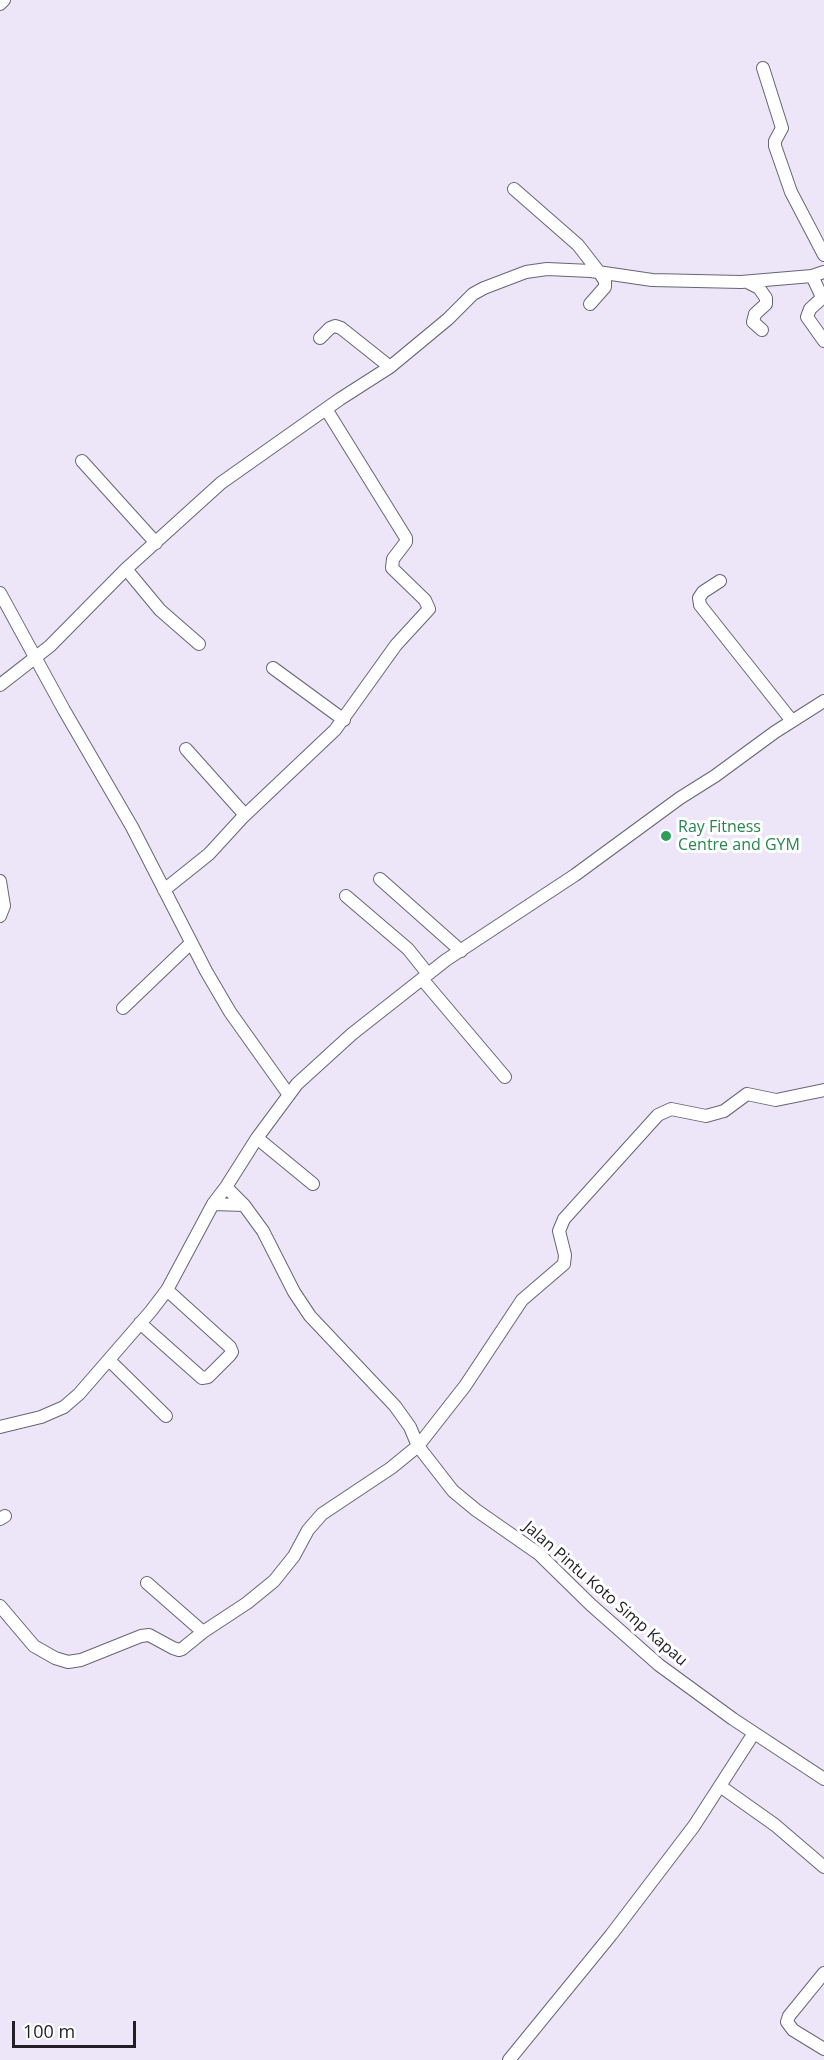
<!DOCTYPE html>
<style>
body{margin:0}
#map{position:relative;width:824px;height:2060px;overflow:hidden;background:#ece6f8;font-family:"Open Sans",sans-serif}
canvas{display:block}
.scale{position:absolute;left:12px;top:2021px;width:124px;height:27px;box-sizing:border-box;border:3px solid #211f25;border-top:0;padding-left:8px;font-size:18px;line-height:21px;white-space:nowrap;color:#211f25;-webkit-text-stroke:4px #fff;paint-order:stroke}
</style>
<div id="map">
<canvas width="824" height="2060"></canvas>
<div class="scale">100 m</div>
</div>
<script>
const ctx = document.querySelector('canvas').getContext('2d');
ctx.lineJoin = 'round';
const shape = rows => new Path2D(rows.map(r => 'M' + r).join(''));
function strokePath(path, color, width, dash) { ctx.strokeStyle = color; ctx.lineWidth = width; ctx.lineCap = dash ? 'butt' : 'round'; ctx.setLineDash(dash || []); ctx.stroke(path); }
function label(font, color, halo, rows, align = 'center') {
  ctx.font = font + ' "Open Sans",sans-serif'; ctx.lineWidth = 6; ctx.setLineDash([]); ctx.textBaseline = 'middle'; ctx.strokeStyle = halo; ctx.fillStyle = color; for (const [text, x, y, turn = 0] of rows) {
    ctx.save(); ctx.translate(x, y); ctx.rotate((+turn || 0) * Math.PI / 180); ctx.textAlign = isNaN(turn) ? turn : align; if (halo) ctx.strokeText(text, 0, 0); ctx.fillText(text, 0, 0); ctx.restore();
  }
}
const minor = shape([
 [0,4,4,0],
 [763,68,782,128,775,141,775,146,791,192,824,255],
 [514,189,578,245,599,272,605,281,605,287,590,304],
 [812,276,821,295,821,299,810,309,807,317,824,341],
 [749,283,759,288,766,298,766,304,755,314,753,322,762,330],
 [320,338,330,328,335,326,341,328,390,367],
 [82,461,156,543],
 [126,569,160,610,199,644],
 [720,581,703,592,699,598,700,605,792,721],
 [0,593,64,710,132,827,206,971,230,1012,289,1095],
 [273,668,344,720],
 [0,685,50,646,126,569,221,483,340,399,390,367,448,319,473,294,484,288,526,272,547,269,591,271,652,280,741,282,812,276,824,272],
 [186,749,245,815],
 [380,879,461,951],
 [0,881,4,906,0,916],
 [164,890,209,854,242,818,335,730,396,645,429,609,425,600,392,568,393,559,406,542,406,538,326,409],
 [346,896,408,949,428,974],
 [422,979,505,1077],
 [123,1008,191,943],
 [257,1138,313,1184],
 [226,1187,257,1138,297,1084,352,1034,446,960,575,875,680,798,715,776,775,732,824,701],
 [213,1204,244,1205],
 [140,1323,202,1378,208,1377,230,1355,232,1352,230,1347,167,1290],
 [109,1360,166,1416],
 [0,1427,41,1417,64,1407,79,1394,151,1311,167,1290,213,1204,226,1187,244,1205,263,1231,294,1292,310,1316,395,1406,410,1427,418,1446,453,1491,476,1510,539,1554,590,1604,659,1665,733,1719,824,1779],
 [0,1519,5,1516],
 [147,1583,203,1632],
 [0,1606,34,1646,55,1658,68,1662,81,1660,141,1636,149,1635,173,1648,179,1650,182,1649,203,1632,247,1603,274,1581,294,1556,308,1530,322,1514,391,1468,418,1446,465,1386,522,1300,564,1264,565,1255,559,1231,564,1219,658,1115,671,1109,706,1116,724,1111,747,1094,776,1100,824,1090],
 [720,1786,775,1825,824,1867],
 [824,1973,789,2016,787,2022,793,2030,824,2049],
 [509,2060,611,1935,694,1826,754,1733]
]);
strokePath(minor, '#696473', 14);
strokePath(minor, '#fff', 12);
for (const [x, y, r, color] of [
 [666,836,6,"#2e9e5b"]
]) { const dot = new Path2D(); dot.arc(x, y, r, 0, 2 * Math.PI); ctx.fillStyle = color; ctx.fill(dot); strokePath(dot, '#fff', 2); }
label('16px', '#27864d', '#fff', [
 ["Ray Fitness",678,827],
 ["Centre and GYM",678,845]
], 'left');
label('16px', '#211f25', '#fff', [
 ["Jalan Pintu Koto Simp Kapau",605,1594,41]
]);
</script>
